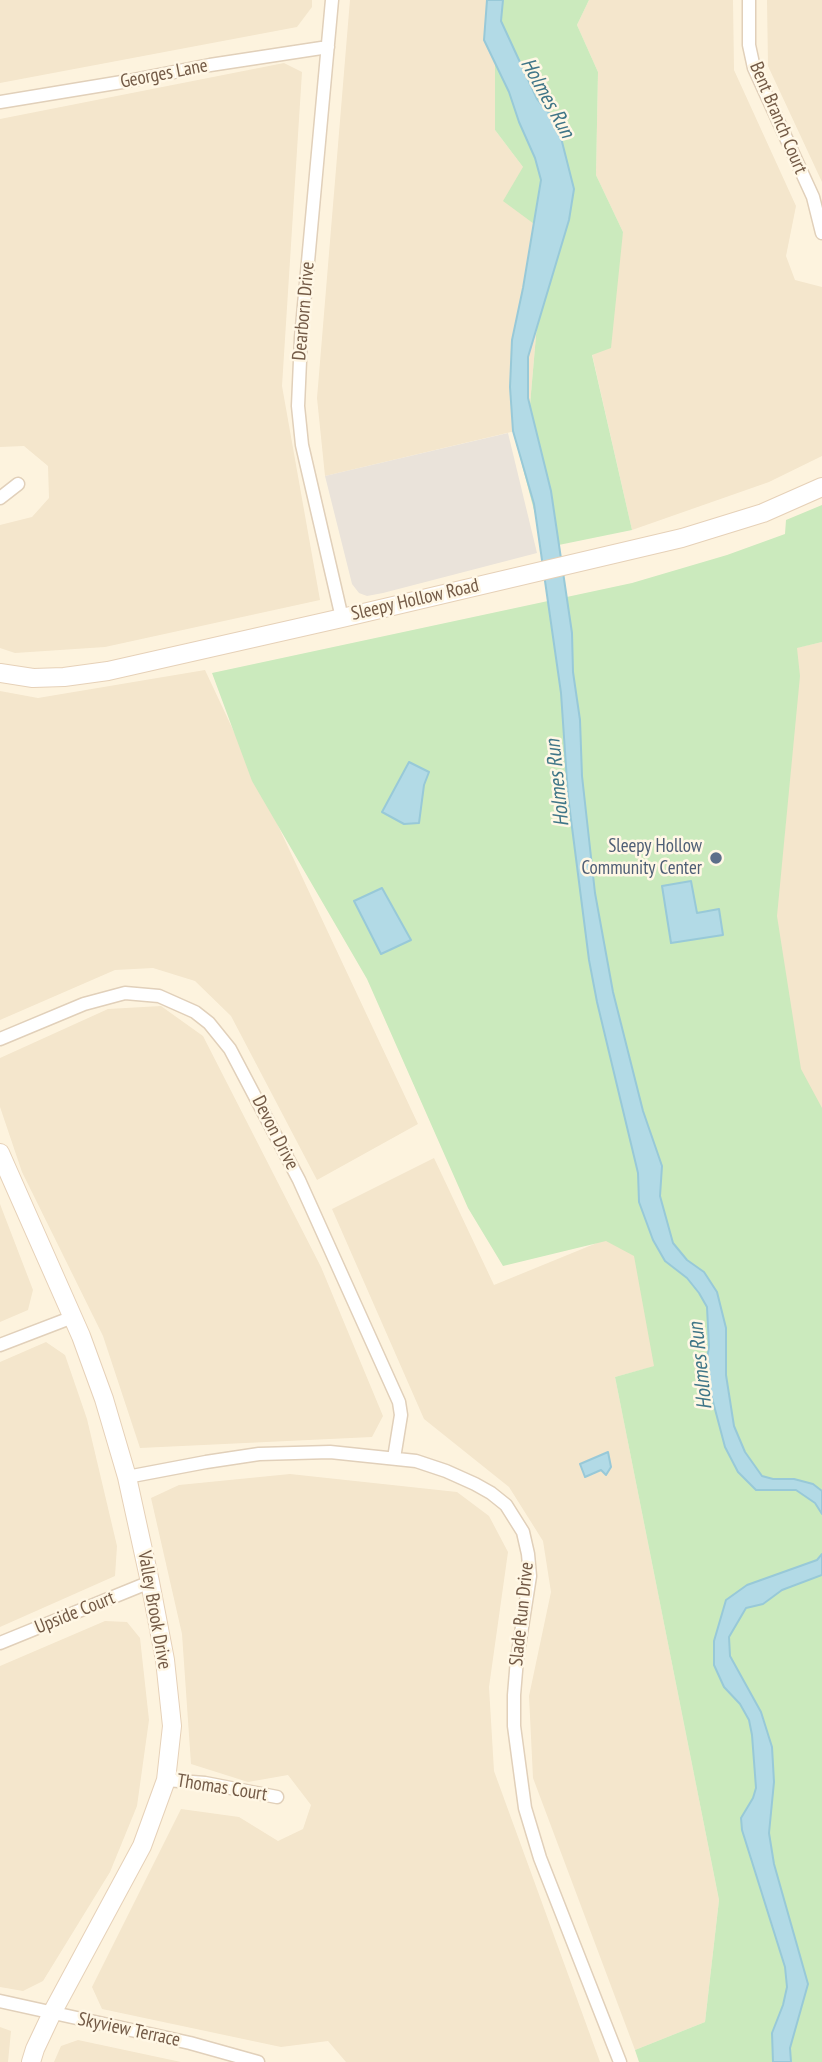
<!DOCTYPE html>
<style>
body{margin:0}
canvas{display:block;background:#fdf3de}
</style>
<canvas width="822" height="2062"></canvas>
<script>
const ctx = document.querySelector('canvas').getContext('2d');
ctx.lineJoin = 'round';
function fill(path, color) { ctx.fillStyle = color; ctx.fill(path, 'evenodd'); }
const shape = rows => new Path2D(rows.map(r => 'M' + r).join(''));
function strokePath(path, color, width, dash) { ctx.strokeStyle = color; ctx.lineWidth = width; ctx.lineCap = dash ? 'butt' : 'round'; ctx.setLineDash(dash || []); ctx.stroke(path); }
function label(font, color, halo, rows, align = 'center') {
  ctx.font = font + ' "PT Sans Narrow",sans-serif'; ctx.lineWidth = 5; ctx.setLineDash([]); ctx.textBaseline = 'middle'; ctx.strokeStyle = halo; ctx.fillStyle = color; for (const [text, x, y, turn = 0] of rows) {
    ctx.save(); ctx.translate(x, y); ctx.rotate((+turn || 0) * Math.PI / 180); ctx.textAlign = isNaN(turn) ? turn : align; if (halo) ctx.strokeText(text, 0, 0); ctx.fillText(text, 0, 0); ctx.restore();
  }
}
fill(shape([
 [0,0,312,0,312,7,297,27,0,83],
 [350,0,495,0,495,130,523,167,545,232,528,428,325,476,317,398],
 [589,0,733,0,734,70,796,206,786,256,795,280,822,287,822,456,769,482,632,530,592,354,623,232,596,175,598,72,577,25],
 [767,0,822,0,822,182,768,66],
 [284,63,302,72,282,386,320,600,105,647,15,653,0,648,0,525,32,517,49,498,48,466,24,446,0,447,0,119],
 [822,642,822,1150,770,1087,782,651],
 [205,670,418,1124,317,1180,231,1016,195,981,153,968,115,970,0,1020,0,691,38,698],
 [161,1006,203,1036,321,1267,383,1416,372,1437,140,1448,103,1336,22,1172,0,1107,0,1058,108,1009],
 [434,1158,494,1285,670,1213,692,1356,615,1377,719,1900,705,2022,635,2050,533,1778,529,1696,551,1592,543,1541,509,1487,424,1419,332,1209],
 [0,1204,33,1290,28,1310,0,1322],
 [46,1342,65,1355,87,1419,117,1546,115,1576,0,1627,0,1362],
 [290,1474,457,1492,489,1516,508,1552,489,1687,494,1771,600,2062,346,2062,328,2041,281,2047,102,2009,92,1987,181,1809,239,1817,278,1841,303,1829,311,1805,288,1775,248,1782,191,1764,182,1634,151,1498,179,1485],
 [105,1621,127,1622,140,1638,149,1720,137,1806,110,1872,43,1981,23,1991,0,1987,0,1666],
 [0,2027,11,2031,8,2062,0,2062],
 [78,2040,181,2062,54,2062,61,2046]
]), '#f4e6cc');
fill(shape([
 [508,433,537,553,383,593,367,596,359,593,352,584,325,476]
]), '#eae3da');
fill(shape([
 [495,0,589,0,577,25,598,72,596,175,623,232,611,348,592,355,632,530,544,548,513,431,528,428,545,232,503,201,523,167,495,130],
 [822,505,822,642,797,648,800,676,777,916,801,1069,822,1108,822,2062,639,2062,635,2050,705,2022,719,1900,615,1377,654,1366,634,1256,606,1241,503,1266,468,1208,367,979,252,781,212,673,632,583,727,555,785,534,786,520]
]), '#cbeabd');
const water = shape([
 [487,0,503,0,501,21,537,99,557,122,574,189,569,220,528,357,528,398,551,491,572,633,573,672,580,720,582,776,595,893,613,992,643,1111,662,1166,660,1196,673,1243,687,1260,704,1272,717,1292,726,1328,726,1375,734,1426,745,1452,762,1476,773,1479,794,1479,813,1484,822,1491,822,1514,815,1503,796,1490,756,1490,738,1472,725,1447,707,1379,706,1364,709,1347,707,1307,699,1293,687,1278,665,1261,653,1240,639,1202,638,1173,597,1002,589,960,568,796,561,693,534,504,513,431,510,387,512,340,523,288,541,180,535,158,519,122,509,92,484,40,487,0],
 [409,762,429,772,424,785,419,823,404,824,382,812,409,762],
 [691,881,697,913,719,909,723,935,671,943,662,886,691,881],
 [382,888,411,940,381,954,354,901,382,888],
 [608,1452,611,1467,606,1475,601,1470,585,1477,580,1464,608,1452],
 [822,1554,822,1575,782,1590,763,1604,746,1608,729,1637,730,1656,761,1712,772,1747,774,1782,769,1833,774,1864,808,1984,790,2048,791,2062,773,2062,772,2033,783,2005,787,1987,785,1967,742,1830,741,1818,753,1798,756,1788,752,1735,749,1720,740,1704,724,1687,714,1665,714,1641,726,1600,747,1585,817,1560,822,1554]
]);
fill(water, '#b2dae6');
strokePath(water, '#98c9d8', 2);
const street = shape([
 [332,0,301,338,298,406,302,445,342,618],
 [749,0,749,45,754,68,813,197,822,233],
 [0,102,128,81,210,65,328,47],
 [0,498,18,484],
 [0,1039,84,1004,125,993,159,996,195,1012,209,1023,230,1049,299,1180,399,1402,401,1415,394,1458],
 [0,1345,73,1317],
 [127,1477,206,1462,259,1454,330,1452,416,1461,446,1471,475,1484,491,1493,506,1505,523,1532,528,1554,530,1576,517,1659,514,1695,514,1726,525,1808,540,1858,620,2062],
 [0,1643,150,1582],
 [166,1780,205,1783,277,1797],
 [0,2001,190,2043,258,2062]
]);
const secondary = shape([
 [0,673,33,678,64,677,108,671,342,618,682,538,763,513,822,487],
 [0,1153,81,1336,104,1399,127,1477,150,1582,165,1660,172,1726,166,1780,142,1846,52,2013,35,2049,31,2062]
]);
strokePath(street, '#e1d0ba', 15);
strokePath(secondary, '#e6d1b8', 20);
strokePath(street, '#fff', 12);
strokePath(secondary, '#fff', 18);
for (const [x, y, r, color] of [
 [716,858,7,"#5c6f8a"]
]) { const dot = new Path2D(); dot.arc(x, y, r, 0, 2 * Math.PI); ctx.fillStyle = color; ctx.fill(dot); strokePath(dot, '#fff7e5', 2.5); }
label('19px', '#735a46', '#fff7e5', [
 ["Georges Lane",164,74,-11],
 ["Bent Branch Court",778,118,67],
 ["Dearborn Drive",304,311,-85],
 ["Sleepy Hollow Road",415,600,-13],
 ["Devon Drive",275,1133,63],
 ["Valley Brook Drive",154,1610,80],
 ["Upside Court",75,1613,-22],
 ["Slade Run Drive",522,1614,-84],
 ["Thomas Court",222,1788,9],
 ["Skyview Terrace",129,2030,12]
]);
label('19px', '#4e5e75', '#fff7e5', [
 ["Sleepy Hollow",702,847],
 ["Community Center",702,869]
], 'right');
label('italic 21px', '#3f7587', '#fff7e5', [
 ["Holmes Run",547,98,61],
 ["Holmes Run",558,783,-96],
 ["Holmes Run",701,1366,-96]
]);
</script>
